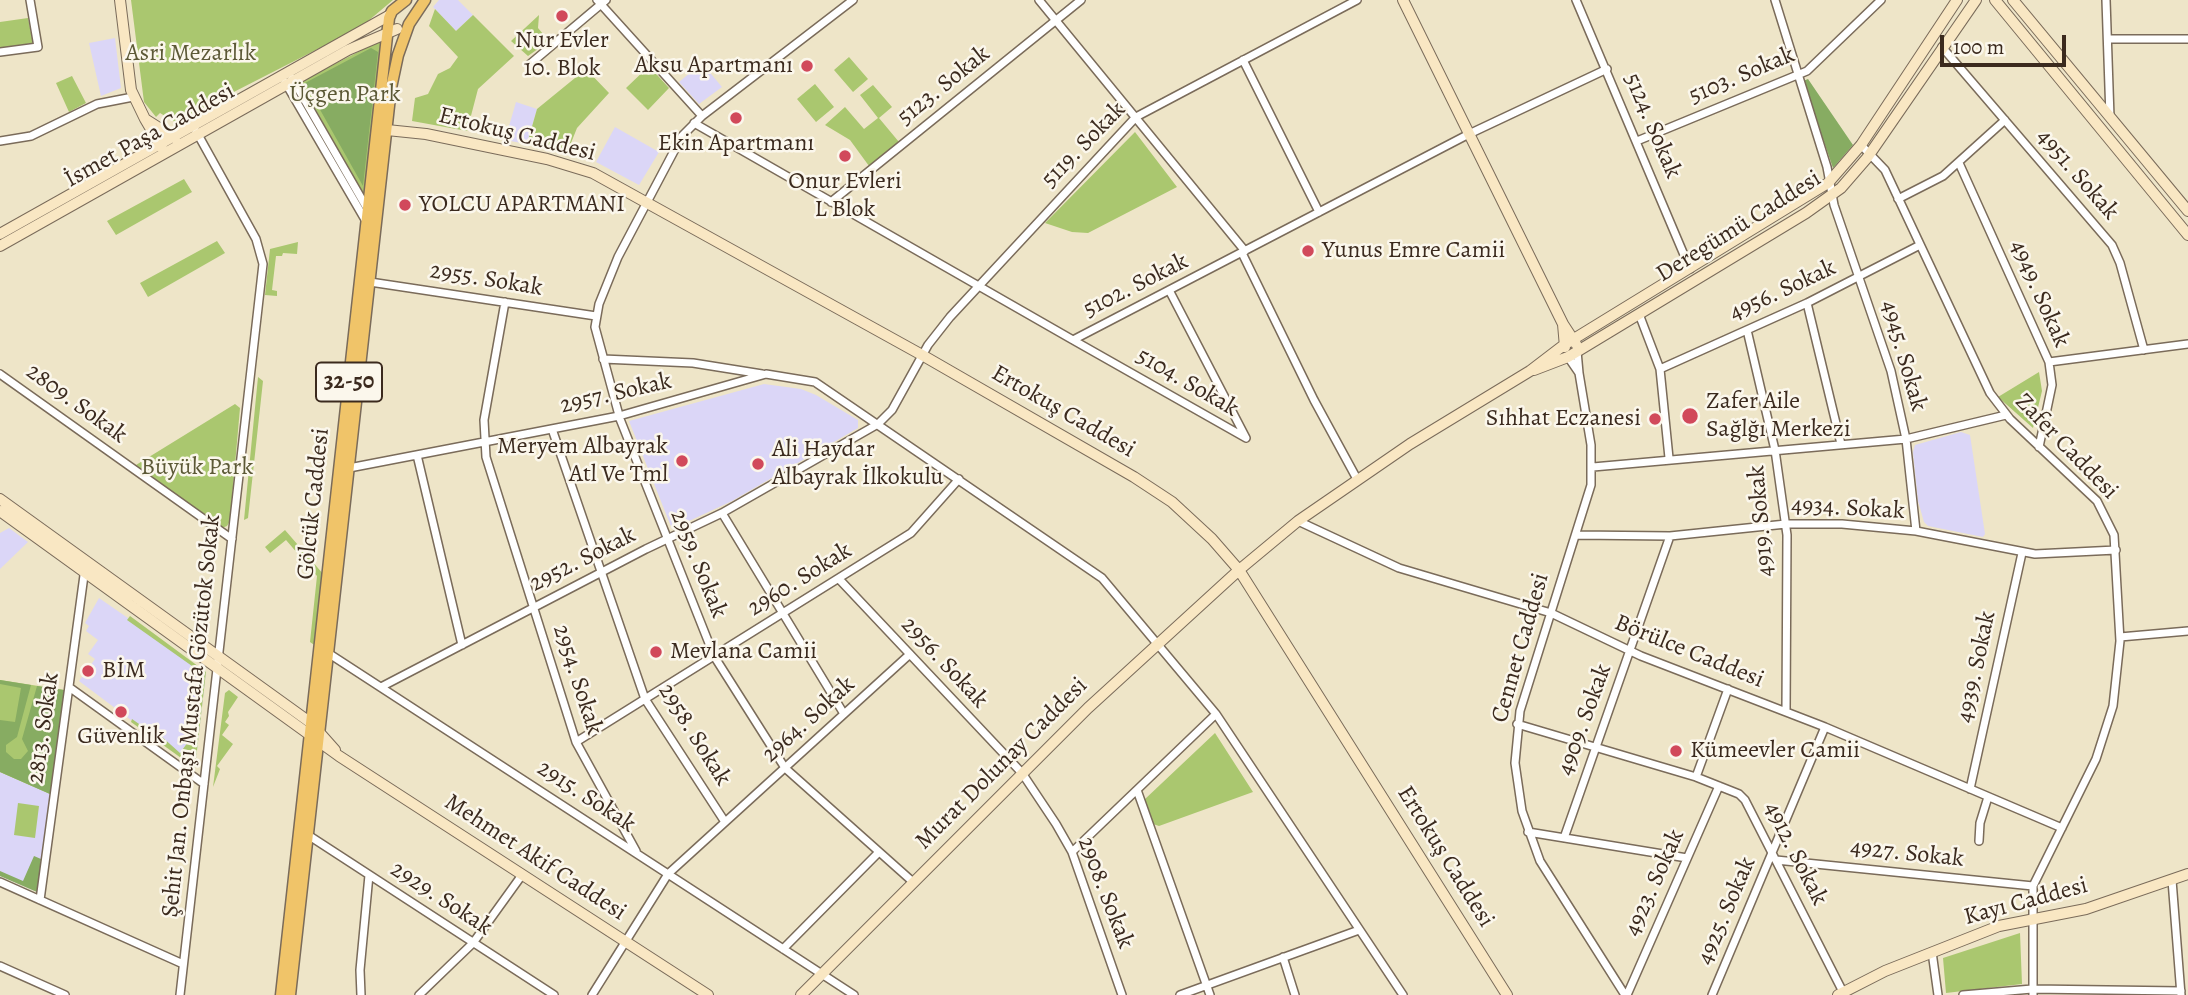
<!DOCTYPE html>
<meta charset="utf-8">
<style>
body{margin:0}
#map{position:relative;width:2188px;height:995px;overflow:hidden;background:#eee5c8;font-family:Alegreya,serif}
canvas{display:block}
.scale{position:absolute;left:1940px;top:35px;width:126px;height:32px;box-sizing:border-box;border:4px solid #3b2a1e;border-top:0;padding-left:9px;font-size:21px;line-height:24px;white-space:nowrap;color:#3b2a1e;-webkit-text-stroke:5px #fbf7ec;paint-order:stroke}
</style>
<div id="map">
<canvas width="2188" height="995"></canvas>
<div class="scale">100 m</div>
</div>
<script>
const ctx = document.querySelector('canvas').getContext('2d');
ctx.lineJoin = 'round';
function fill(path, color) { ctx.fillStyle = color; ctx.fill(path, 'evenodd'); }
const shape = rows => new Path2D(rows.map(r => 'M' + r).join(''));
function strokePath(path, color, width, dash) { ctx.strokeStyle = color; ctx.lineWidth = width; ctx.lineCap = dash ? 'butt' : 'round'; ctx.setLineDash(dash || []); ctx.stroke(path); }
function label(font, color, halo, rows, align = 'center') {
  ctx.font = font + ' Alegreya,serif'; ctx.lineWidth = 5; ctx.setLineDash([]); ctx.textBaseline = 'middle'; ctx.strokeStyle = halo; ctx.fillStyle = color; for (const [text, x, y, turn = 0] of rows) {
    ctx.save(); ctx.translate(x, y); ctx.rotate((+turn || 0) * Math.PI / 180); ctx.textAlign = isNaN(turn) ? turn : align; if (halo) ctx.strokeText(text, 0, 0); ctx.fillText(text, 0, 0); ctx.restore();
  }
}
fill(shape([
 [439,0,458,0,473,15,456,31,433,7],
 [115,38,121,88,101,96,89,43],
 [702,63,722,87,699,104,679,82],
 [516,102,537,109,527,144,505,140],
 [615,127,659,152,639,185,596,162],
 [764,384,801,389,816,395,858,420,858,428,732,501,672,529,629,421],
 [1961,432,1970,435,1985,534,1983,537,1928,526,1924,522,1918,501,1913,452,1915,445],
 [9,528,28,542,0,569,0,533],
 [99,598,206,672,195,768,79,681,95,659,88,654,98,640,86,631,89,626,85,623],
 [0,772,50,794,37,892,0,876]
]), '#dbd6f7');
fill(shape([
 [131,0,393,0,361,27,175,122,160,113,156,117,144,102],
 [435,9,456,31,473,15,514,56,478,89,467,131,412,121,415,98,428,94,438,74,450,68,458,57,429,26],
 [539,15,538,28,549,41,528,56,511,41],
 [28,18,33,43,0,48,0,22],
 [383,39,365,197,300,82],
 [849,57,868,79,853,92,834,70],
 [649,66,669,88,648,110,626,88],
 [586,69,609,93,577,128,567,153,527,144,537,109],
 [72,76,86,103,69,112,56,83],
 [815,84,834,107,816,122,797,99],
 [873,85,892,107,879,118,899,142,869,166,850,140,825,125,845,107,864,129,878,118,860,95],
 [1135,132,1177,187,1088,233,1072,232,1045,223],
 [184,179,192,192,116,235,107,221],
 [217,241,225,253,148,297,140,283],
 [298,242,297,254,283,253,282,256,276,256,272,290,277,291,277,296,265,295,270,249],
 [2039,372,2042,391,2033,428,1998,397],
 [258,377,263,381,248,518,244,520],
 [235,404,240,408,230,521,227,526,222,528,137,469,136,465],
 [285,530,324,575,317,647,310,642,317,576,286,540,270,553,265,547],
 [130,616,206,672,195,768,131,722,132,719,159,738,161,736,180,753,196,731,189,725,197,708,191,704,198,695,194,691,203,678,192,666,127,620],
 [0,680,64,690,50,794,0,772],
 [229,690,238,697,228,712,229,716,225,722,229,725,222,735,233,744,217,766,220,769,213,787,225,693],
 [1215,733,1253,792,1159,826,1153,824,1144,800],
 [18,803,39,806,35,838,14,835],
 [2020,933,2022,984,1946,993,1943,958]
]), '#aac76f');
fill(shape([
 [371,48,378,52,363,186,305,83],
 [1808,79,1853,145,1833,168,1803,81],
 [0,680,31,685,17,737,6,745,6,752,14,759,21,759,28,751,22,739,37,686,64,690,50,794,0,772,0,720,15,722,21,688,0,684],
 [34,856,41,859,37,892,0,876,0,871,23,881]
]), '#87ac62');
const street = shape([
 [597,0,702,116],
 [853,0,702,116,682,136,618,257,599,304,595,327,620,419,714,656,785,768,913,882],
 [1039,0,1245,251],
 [1576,0,1690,269],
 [1775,0,1827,167,1834,205,1891,371,1906,439,1916,531],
 [2106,0,2110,117],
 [2108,39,2188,39],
 [1942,47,2112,245,2120,263,2144,350],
 [0,52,38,47,30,0],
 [1243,60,1319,212],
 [530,64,606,0],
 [292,78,368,210],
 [285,82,367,223],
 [694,123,1073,340,1469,134,1607,69],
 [0,141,31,136,97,104,133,97],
 [1637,141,1807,71,1881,0],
 [1861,145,1885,170,1990,393,2010,419,2097,501,2114,535,2120,641,2113,706,2096,759,2033,886,2033,995],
 [1959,163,2049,362,2052,385,2039,447],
 [1898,199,1943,176,2005,120],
 [831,202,1081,0],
 [1242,253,1314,400,1357,479],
 [370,282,596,316],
 [505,302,484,420,486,457,576,742,636,851],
 [1807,303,1841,444],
 [1639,314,1660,369,1669,458],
 [1747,330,1775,450,1787,535,1786,711],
 [1073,340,1246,438,1169,290],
 [1568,357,1579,373,1577,351],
 [603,359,693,363,762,374],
 [2049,362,2188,344],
 [1660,369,1807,303,1920,245],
 [1579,373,1591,445,1591,485,1520,711,1515,763,1522,811,1540,861,1625,995],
 [0,374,232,539],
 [552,429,645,699,725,822],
 [417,455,462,645],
 [1593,467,1906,439,2006,415],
 [349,468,619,416,766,374,815,382,1102,578,1216,714,1403,995],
 [722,513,844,714],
 [1298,521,1399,568,1551,613,1641,656,1825,727,2062,828],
 [1576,535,1670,536,1786,524,1842,524,1916,531,2035,554,2116,550],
 [839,579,1022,773,1056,824,1072,852,1122,995],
 [2120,637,2188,631],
 [328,653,854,995],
 [69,687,204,784],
 [381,687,646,549,722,513,878,424,892,410,928,345,950,317,1136,117,1357,0],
 [1517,724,1696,777,1739,794,1745,800,1843,992],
 [576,742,911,533,959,479],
 [1696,777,1728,689],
 [1970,789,2022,553],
 [1137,790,1210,995],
 [1528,832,1687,858],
 [308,835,554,995],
 [1564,838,1670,536],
 [1979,841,1980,823,1988,797],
 [1072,852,1216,714],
 [1776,860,2033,886],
 [2172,880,2181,995],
 [0,882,183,964],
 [40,900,85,568],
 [783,949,879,852],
 [1932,952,1938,995],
 [1283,957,1295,995],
 [0,966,65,995],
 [180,995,263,264,256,239,196,131],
 [361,995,360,970,369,875],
 [419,995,473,943,522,875],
 [592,995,668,874,910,654],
 [1180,995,1359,930],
 [1627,995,1719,786],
 [1712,995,1825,727],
 [1963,995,2032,989,2181,991]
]);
const secondary = shape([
 [120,0,131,90,145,119],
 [1403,0,1563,324],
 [1995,0,2188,235],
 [2013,0,2188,211],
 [387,130,426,134,547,159,593,173,922,355,1134,477,1172,502,1212,539,1239,570,1507,995],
 [162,148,145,119,175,138],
 [0,234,390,15],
 [0,246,348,50,397,29],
 [1565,347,1563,324,1576,344],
 [1534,370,1568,357,1806,213,1841,188,1867,158,1976,0],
 [0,499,311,723,335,750],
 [0,511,339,756,708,995],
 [801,995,1088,708,1239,570,1298,521,1410,444,1530,371,1564,345,1828,183,1861,145,1957,0],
 [1838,995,1885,971,1999,926,2086,909,2188,874]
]);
const primary = shape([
 [281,995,389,18,392,11,406,0],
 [290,995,391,88,398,55,409,24,425,0]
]);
strokePath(street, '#7a6b5a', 10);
strokePath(secondary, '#7a6b5a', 12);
strokePath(primary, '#7a6b5a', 13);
strokePath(street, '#fff', 7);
strokePath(secondary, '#f9e7c3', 10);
strokePath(primary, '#f0c469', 10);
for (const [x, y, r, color] of [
 [562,16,7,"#d1495b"],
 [807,66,7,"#d1495b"],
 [736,118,7,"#d1495b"],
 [845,156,7,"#d1495b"],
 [405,205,7,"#d1495b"],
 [1308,251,7,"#d1495b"],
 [1690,416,9,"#d1495b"],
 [1655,419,7,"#d1495b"],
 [682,461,7,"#d1495b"],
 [758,464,7,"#d1495b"],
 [656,652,7,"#d1495b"],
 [88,671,7,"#d1495b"],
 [121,712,7,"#d1495b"],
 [1676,751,7,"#d1495b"]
]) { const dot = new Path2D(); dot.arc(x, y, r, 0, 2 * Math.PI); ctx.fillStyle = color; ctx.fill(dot); strokePath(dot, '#fbf7ec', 2.5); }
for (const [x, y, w] of [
 [349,382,66]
]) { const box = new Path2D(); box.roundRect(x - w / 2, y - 19.5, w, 39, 5); ctx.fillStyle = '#fbf7ec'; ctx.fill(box); strokePath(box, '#3b2a1e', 2); }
label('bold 23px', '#3b2a1e', null, [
 ["32-50",349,382]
]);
label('24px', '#3b2a1e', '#fbf7ec', [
 ["Nur Evler",562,41,"center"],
 ["10. Blok",562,69,"center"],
 ["Aksu Apartmanı",793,66,"right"],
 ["Ekin Apartmanı",736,144,"center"],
 ["Onur Evleri",845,182,"center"],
 ["L Blok",845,210,"center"],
 ["YOLCU APARTMANI",419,205],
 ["Yunus Emre Camii",1322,251],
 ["Zafer Aile",1706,402],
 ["Sağlğı Merkezi",1706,430],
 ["Sıhhat Eczanesi",1641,419,"right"],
 ["Meryem Albayrak",668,447,"right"],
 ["Atl Ve Tml",668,475,"right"],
 ["Ali Haydar",772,450],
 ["Albayrak İlkokulu",772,478],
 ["Mevlana Camii",670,652],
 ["BİM",102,671],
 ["Güvenlik",121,737,"center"],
 ["Kümeevler Camii",1690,751]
], 'left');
label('24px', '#5c5936', '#fbf7ec', [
 ["Asri Mezarlık",191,54],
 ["Üçgen Park",345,95],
 ["Büyük Park",197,468]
]);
label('24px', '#3b2a1e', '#fbf7ec', [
 ["5103. Sokak",1742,76,-23],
 ["5123. Sokak",944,86,-39],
 ["5124. Sokak",1652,126,67],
 ["Ertokuş Caddesi",517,135,14],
 ["İsmet Paşa Caddesi",150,136,-29],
 ["5119. Sokak",1084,145,-46],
 ["4951. Sokak",2077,175,49],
 ["Deregümü Caddesi",1739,227,-32],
 ["2955. Sokak",486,280,9],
 ["5102. Sokak",1136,286,-27],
 ["4956. Sokak",1783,291,-25],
 ["4949. Sokak",2039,294,66],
 ["4945. Sokak",1903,356,74],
 ["5104. Sokak",1187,383,30],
 ["2957. Sokak",616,394,-13],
 ["2809. Sokak",76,404,36],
 ["Ertokuş Caddesi",1063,412,30],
 ["Zafer Caddesi",2066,447,46],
 ["Gölcük Caddesi",314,504,-84],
 ["4934. Sokak",1848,509,3],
 ["4919. Sokak",1762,521,-95],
 ["2952. Sokak",583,560,-27],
 ["2959. Sokak",698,564,68],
 ["2960. Sokak",800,580,-32],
 ["Cennet Caddesi",1521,648,-74],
 ["Börülce Caddesi",1689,652,22],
 ["2956. Sokak",944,663,47],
 ["4939. Sokak",1977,667,-78],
 ["2954. Sokak",577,680,72],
 ["Şehit Jan. Onbaşı Mustafa Gözütok Sokak",192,716,-84],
 ["2964. Sokak",809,720,-42],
 ["4909. Sokak",1585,720,-70],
 ["2813. Sokak",44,728,-82],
 ["2958. Sokak",694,735,58],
 ["Murat Dolunay Caddesi",1002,764,-45],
 ["2915. Sokak",586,797,33],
 ["4912. Sokak",1795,854,63],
 ["4927. Sokak",1907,854,6],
 ["Ertokuş Caddesi",1445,857,58],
 ["Mehmet Akif Caddesi",535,858,33],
 ["4923. Sokak",1655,883,-66],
 ["2908. Sokak",1105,893,69],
 ["2929. Sokak",441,899,33],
 ["Kayı Caddesi",2026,902,-15],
 ["4925. Sokak",1727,911,-67]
]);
</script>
